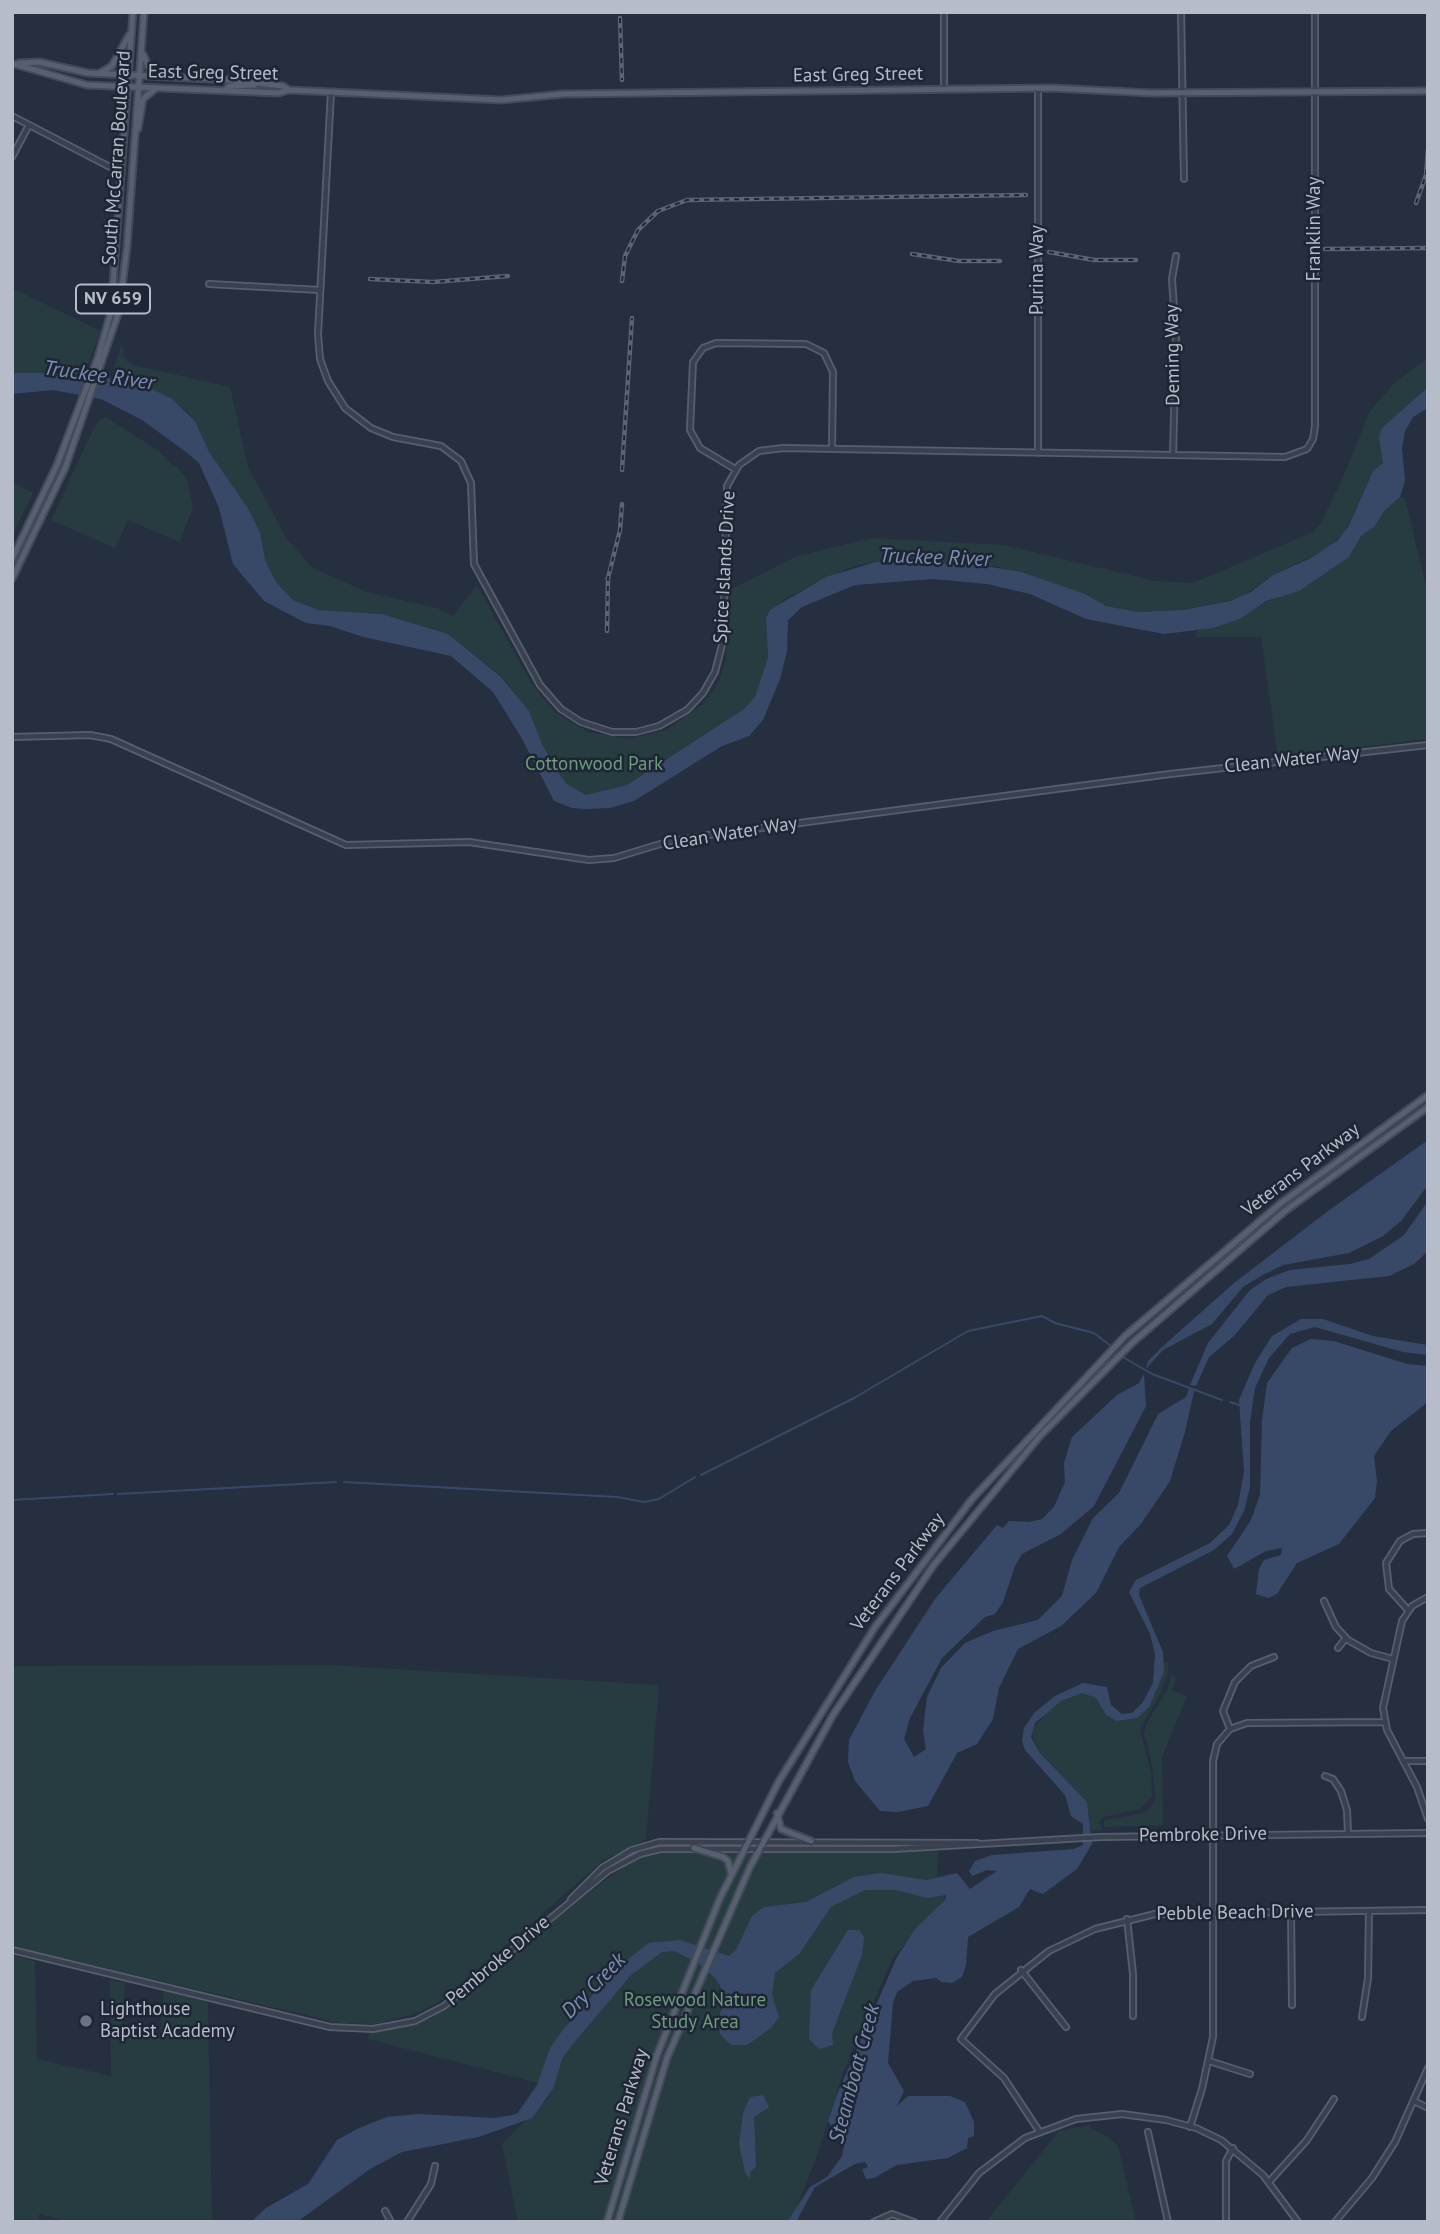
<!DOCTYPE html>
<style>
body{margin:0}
#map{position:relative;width:1440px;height:2234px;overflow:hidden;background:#252f40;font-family:"PT Sans",sans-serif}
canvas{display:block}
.frame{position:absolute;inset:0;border:14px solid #b6bcca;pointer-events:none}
</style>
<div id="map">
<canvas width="1440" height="2234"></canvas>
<div class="frame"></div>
</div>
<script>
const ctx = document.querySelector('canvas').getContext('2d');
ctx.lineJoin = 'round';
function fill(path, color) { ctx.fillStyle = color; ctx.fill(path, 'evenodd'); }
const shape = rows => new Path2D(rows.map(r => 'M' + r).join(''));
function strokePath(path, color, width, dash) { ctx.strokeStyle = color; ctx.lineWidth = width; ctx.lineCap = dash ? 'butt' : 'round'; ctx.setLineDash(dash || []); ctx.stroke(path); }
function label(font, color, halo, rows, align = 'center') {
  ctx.font = font + ' "PT Sans",sans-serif'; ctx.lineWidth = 5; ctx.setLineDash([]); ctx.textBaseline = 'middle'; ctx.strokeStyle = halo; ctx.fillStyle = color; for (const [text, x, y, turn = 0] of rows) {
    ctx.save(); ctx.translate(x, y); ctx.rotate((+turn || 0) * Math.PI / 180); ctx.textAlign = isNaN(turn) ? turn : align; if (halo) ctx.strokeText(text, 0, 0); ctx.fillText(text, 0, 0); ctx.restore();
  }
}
fill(shape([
 [12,288,101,331,84,375,12,374],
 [122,342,123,356,133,365,230,387,248,467,287,539,313,568,367,592,437,608,453,616,477,585,533,686,555,712,588,732,629,739,667,730,704,703,719,681,726,659,730,590,797,556,872,538,1004,545,1155,581,1193,583,1313,532,1320,525,1344,475,1370,411,1395,382,1428,358,1428,387,1382,428,1383,463,1372,473,1344,533,1324,550,1273,575,1240,598,1183,610,1138,612,1106,606,1070,589,995,566,903,561,867,563,849,568,786,598,766,618,768,657,755,697,744,709,627,785,586,795,567,784,559,774,542,744,529,711,501,676,448,634,382,614,318,610,293,600,276,582,265,560,260,532,209,452,195,421,187,411,155,390,111,379],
 [106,417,159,451,174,467,177,466,187,479,193,507,180,542,128,520,115,548,51,520,93,430,98,421],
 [12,482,33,493,12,536],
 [1400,497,1405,498,1428,594,1428,739,1278,757,1261,637,1195,637,1198,630,1242,618,1266,602,1308,585,1349,557,1361,536,1374,527,1385,510],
 [1163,1663,1168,1663,1168,1672,1161,1692,1140,1729,1151,1773,1152,1796,1140,1809,1103,1817,1099,1823,1103,1830,1091,1831,1087,1802,1039,1752,1031,1731,1050,1709,1069,1696,1082,1693,1096,1698,1106,1715,1116,1721,1137,1718,1164,1672],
 [329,1665,659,1685,646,1840,604,1860,444,1999,420,2012,377,2024,340,2023,12,1946,12,1666],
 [1172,1675,1176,1679,1171,1690,1187,1696,1162,1757,1163,1825,1104,1827,1104,1820,1140,1814,1149,1809,1156,1799,1150,1753,1144,1734,1147,1723,1168,1688],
 [669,1851,938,1851,937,1882,946,1898,893,1957,842,2075,817,2156,791,2222,518,2222,502,2144,548,2098,554,2087,368,2039,369,2034,426,2020,456,2002,554,1919,618,1871,634,1860],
 [12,1955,35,1961,37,2059,111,2076,110,1980,125,1983,122,2029,160,2034,164,1991,208,2002,212,2222,72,2222,39,2214,38,2222,12,2222],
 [1090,2125,1091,2129,1107,2136,1118,2146,1136,2222,986,2222,1059,2131]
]), '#273c41');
fill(shape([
 [12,373,73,373,106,377,134,387,150,388,172,399,195,421,209,452,247,507,260,532,265,560,276,582,293,600,318,610,382,614,448,634,501,677,529,711,542,744,559,774,567,784,586,795,627,785,744,709,755,697,768,657,766,618,770,610,826,577,876,562,973,564,1021,572,1085,594,1106,606,1138,612,1183,610,1230,601,1251,592,1273,575,1311,558,1338,540,1348,527,1373,471,1383,463,1379,437,1382,428,1428,387,1428,408,1413,417,1405,431,1402,449,1405,481,1400,497,1385,510,1374,527,1361,536,1349,557,1299,591,1266,601,1242,618,1213,628,1164,634,1086,619,1030,594,987,584,933,579,855,585,802,607,788,620,787,652,780,679,763,720,749,736,722,746,634,801,610,808,585,809,572,808,554,801,521,737,493,692,451,656,363,637,330,626,306,623,264,601,233,564,219,508,199,463,186,452,142,420,101,399,53,390,12,394],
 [1428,1140,1428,1185,1401,1221,1383,1236,1349,1253,1283,1265,1261,1276,1243,1287,1212,1324,1163,1350,1146,1369,1148,1361,1162,1347,1234,1283,1328,1211],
 [1428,1201,1428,1251,1414,1264,1389,1276,1286,1287,1268,1295,1234,1336,1209,1357,1196,1386,1190,1385,1208,1343,1250,1290,1266,1279,1290,1270,1350,1264,1369,1259,1404,1235],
 [1301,1319,1323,1319,1373,1336,1428,1345,1428,1355,1403,1352,1315,1327,1290,1334,1269,1358,1255,1388,1250,1421,1250,1488,1244,1511,1232,1534,1214,1550,1140,1588,1139,1595,1163,1652,1164,1672,1149,1707,1137,1718,1116,1721,1106,1715,1096,1698,1082,1693,1061,1701,1035,1723,1031,1737,1039,1752,1087,1802,1092,1844,1077,1869,1043,1894,1030,1889,1019,1907,968,1937,966,1965,962,1977,952,1983,941,1982,936,1978,913,1981,897,1992,893,2003,888,2063,904,2091,897,2106,908,2096,950,2096,965,2102,974,2122,974,2136,968,2138,967,2148,948,2158,897,2165,874,2178,866,2179,862,2169,868,2167,865,2162,855,2164,815,2187,797,2220,787,2222,810,2187,827,2177,842,2156,844,2146,828,2121,836,2097,897,1957,915,1929,946,1899,946,1895,927,1898,896,1890,865,1890,831,1907,799,1954,775,1973,772,1995,779,2017,771,2028,747,2045,731,2045,720,2034,720,2014,726,1997,716,1979,697,1962,674,1951,662,1952,631,1975,572,2045,562,2059,553,2089,532,2118,479,2137,402,2152,370,2169,297,2222,251,2222,266,2208,308,2184,337,2140,359,2128,387,2117,418,2114,494,2118,517,2114,537,2085,550,2048,562,2031,615,1969,649,1943,680,1940,729,1956,736,1950,752,1916,764,1907,806,1902,854,1877,880,1873,927,1880,957,1873,970,1889,997,1871,987,1870,972,1876,969,1871,975,1861,992,1855,1074,1849,1083,1845,1083,1824,1071,1816,1065,1795,1025,1750,1022,1741,1024,1728,1035,1712,1055,1696,1083,1683,1107,1687,1111,1705,1122,1714,1132,1713,1143,1702,1153,1683,1155,1654,1150,1634,1129,1592,1136,1580,1210,1543,1229,1525,1238,1505,1244,1472,1239,1400,1255,1363,1272,1336],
 [1311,1339,1334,1341,1407,1364,1428,1366,1428,1402,1391,1431,1374,1456,1377,1481,1375,1498,1339,1544,1297,1563,1277,1594,1268,1598,1256,1594,1259,1569,1264,1560,1281,1555,1282,1548,1266,1551,1234,1569,1227,1556,1251,1520,1260,1495,1262,1420,1267,1383,1292,1348],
 [1144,1374,1146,1406,1094,1506,1061,1534,1022,1554,1015,1566,1003,1602,995,1614,985,1617,942,1658,910,1718,904,1739,914,1757,926,1749,923,1730,927,1697,941,1668,965,1643,993,1631,1038,1620,1062,1596,1072,1560,1093,1518,1119,1493,1158,1414,1186,1397,1189,1389,1194,1391,1185,1432,1170,1481,1141,1524,1119,1547,1096,1593,1061,1626,1018,1649,999,1688,993,1719,977,1744,957,1753,928,1806,898,1812,880,1811,855,1781,848,1762,849,1740,875,1691,935,1599,997,1525,1003,1528,1009,1521,1029,1522,1042,1519,1054,1507,1065,1482,1064,1463,1072,1437,1117,1395,1139,1383],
 [848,1930,859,1930,864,1937,862,1955,832,2033,833,2045,819,2049,809,2039,811,1990],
 [763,2095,769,2107,754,2117,756,2166,750,2173,750,2179,745,2172,739,2144,743,2113,750,2097]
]), '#384968');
strokePath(shape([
 [1123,1357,1152,1374,1222,1400],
 [1230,1402,1239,1405],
 [701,1475,854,1398,968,1331,1042,1316,1055,1323,1094,1333,1111,1346],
 [344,1482,617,1497,644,1502,659,1499,695,1477],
 [118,1494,336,1482],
 [12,1500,113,1494]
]), '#384968', 2);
const minor = shape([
 [944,12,944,89],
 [1181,12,1184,179],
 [1038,88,1038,453],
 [331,92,318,334,320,359,328,381,345,408,371,428,393,437,441,446,461,461,471,483,474,564,540,685,561,709,581,722,612,732,636,732,659,726,687,710,703,693,715,672,723,641,727,486,739,465,759,451,783,448,1285,457,1307,449,1313,439,1315,426,1315,12],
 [12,116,108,166,120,169],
 [12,157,29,125],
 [209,284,320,290],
 [1173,455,1176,338,1172,279,1176,256],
 [735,469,700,448,690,430,693,362,703,348,716,343,806,344,824,353,833,372,832,449],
 [12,737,90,735,111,739,346,845,469,842,589,860,614,858,667,842,709,835,1170,774,1428,745],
 [1428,1597,1412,1606,1402,1621,1383,1708,1387,1730,1417,1787,1428,1819],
 [1324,1601,1336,1627,1348,1640,1371,1653,1393,1659],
 [1408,1610,1389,1589,1386,1563,1400,1541,1413,1534,1428,1533],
 [1338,1648,1346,1638],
 [1230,1729,1223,1711,1235,1682,1251,1666,1274,1657],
 [1404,1761,1428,1761],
 [1325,1776,1333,1779,1341,1791,1347,1810,1348,1834],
 [571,1899,602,1868,632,1850,659,1842,977,1843],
 [1291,1912,1292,2005],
 [1127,1919,1133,1974,1133,2016],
 [12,1950,330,2027,373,2029,415,2021,444,2006,608,1871,640,1854,660,1849,893,1849,1101,1837,1428,1833],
 [1021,1970,1066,2027],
 [1362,2017,1368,1978,1369,1911],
 [1209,2061,1250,2074],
 [1416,2102,1428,2108],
 [1190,2127,1202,2089,1213,2037,1213,1761,1217,1744,1230,1729,1247,1723,1385,1722],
 [1039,2131,1004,2078,961,2039,995,1994,1049,1951,1095,1929,1155,1914,1428,1910],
 [1148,2132,1168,2222],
 [1269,2182,1307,2140,1334,2099],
 [385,2211,391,2222],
 [407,2222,431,2184,435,2166],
 [874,2222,892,2214,914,2222],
 [940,2222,979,2173,1025,2138,1076,2119,1122,2114,1166,2120,1196,2128,1221,2140,1263,2175,1298,2222],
 [1226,2222,1226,2161,1233,2148],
 [1335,2222,1372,2178,1395,2142,1428,2068]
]);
const major = shape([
 [143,54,149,68,161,74],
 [19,63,39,62,88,73,231,80,283,86,289,90],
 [14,64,87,85,279,93,289,90,501,100,563,94,1051,88,1152,93,1428,91],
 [100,73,112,66,129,35],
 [225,90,230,86,254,85],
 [138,129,143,99,155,89],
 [12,559,57,465,98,357,111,312,133,12],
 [12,579,65,468,119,311,127,247,144,12],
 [777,1813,781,1829,811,1841],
 [694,1848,723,1857,728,1861,731,1873],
 [607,2222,657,2055,720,1898,779,1781,875,1627,972,1499,1125,1336,1281,1203,1428,1095],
 [618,2222,667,2058,750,1867,833,1715,933,1566,1040,1436,1132,1343,1285,1211,1428,1107]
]);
strokePath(minor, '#575f6d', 8);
strokePath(major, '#434a59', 9);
strokePath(minor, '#394150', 4.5);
strokePath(major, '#576070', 5);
const rail = shape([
 [620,18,622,80],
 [1416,203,1426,175,1428,150],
 [1325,249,1428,248],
 [1049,252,1094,260,1136,260],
 [912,254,959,261,1000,261],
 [370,279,433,282,508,276],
 [622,281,625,256,638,230,658,211,687,200,1026,195],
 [622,470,632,318],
 [607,631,608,578,620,530,622,504]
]);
strokePath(rail, '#5b6477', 4.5);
strokePath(rail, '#1e2635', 2, [5]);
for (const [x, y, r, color] of [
 [86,2021,7,"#6b7280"]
]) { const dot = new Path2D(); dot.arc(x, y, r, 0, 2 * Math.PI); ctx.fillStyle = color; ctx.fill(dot); strokePath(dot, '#1e2635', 2.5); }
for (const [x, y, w] of [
 [113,299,74]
]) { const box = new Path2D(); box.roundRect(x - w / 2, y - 14.5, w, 29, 5); ctx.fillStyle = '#1e2635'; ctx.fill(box); strokePath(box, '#b6bcca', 2); }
label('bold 18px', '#b6bcca', null, [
 ["NV 659",113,299]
]);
label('19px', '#b6bcca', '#1e2635', [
 ["East Greg Street",213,73,1],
 ["East Greg Street",858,75,-1],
 ["South McCarran Boulevard",117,158,-86],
 ["Franklin Way",1315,229,-90],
 ["Purina Way",1038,270,-90],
 ["Deming Way",1173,355,-91],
 ["Spice Islands Drive",725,567,-87],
 ["Clean Water Way",1292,760,-6],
 ["Clean Water Way",730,834,-9],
 ["Veterans Parkway",1301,1170,-37],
 ["Veterans Parkway",898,1572,-53],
 ["Pembroke Drive",1203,1835,-1],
 ["Pebble Beach Drive",1235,1913,-1],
 ["Pembroke Drive",498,1961,-40],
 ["Veterans Parkway",622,2117,-73]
]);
label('19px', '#6c9c7b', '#1e2635', [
 ["Cottonwood Park",594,765],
 ["Rosewood Nature",695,2001],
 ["Study Area",695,2023]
]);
label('19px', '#b6bcca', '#1e2635', [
 ["Lighthouse",100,2010],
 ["Baptist Academy",100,2032]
], 'left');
label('italic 21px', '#7c8fb2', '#1e2635', [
 ["Truckee River",99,376,8],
 ["Truckee River",935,558,2],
 ["Dry Creek",594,1986,-46],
 ["Steamboat Creek",855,2074,-75]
]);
</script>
